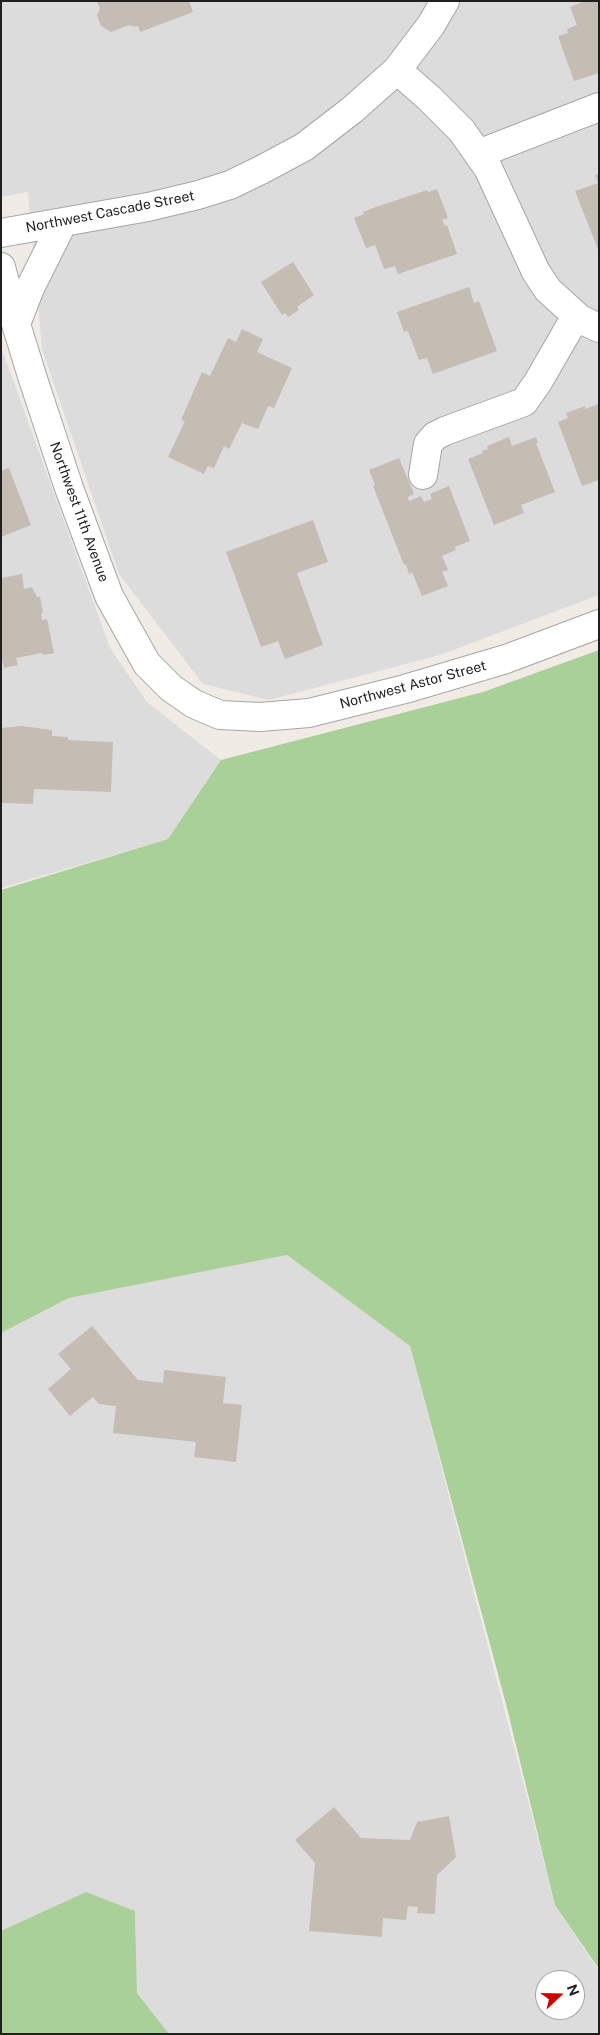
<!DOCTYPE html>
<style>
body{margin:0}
#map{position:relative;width:600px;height:2035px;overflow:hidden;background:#f0ece5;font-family:"Public Sans",sans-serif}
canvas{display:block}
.frame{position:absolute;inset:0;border:2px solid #1f1f1f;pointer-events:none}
.north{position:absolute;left:535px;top:1970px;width:50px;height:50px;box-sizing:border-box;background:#fff;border:1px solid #a5a5a5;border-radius:50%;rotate:69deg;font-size:14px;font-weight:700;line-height:20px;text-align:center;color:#1f1f1f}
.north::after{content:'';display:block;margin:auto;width:18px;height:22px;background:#ce0004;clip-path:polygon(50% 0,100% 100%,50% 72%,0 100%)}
</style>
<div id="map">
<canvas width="600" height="2035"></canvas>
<div class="frame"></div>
<div class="north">N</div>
</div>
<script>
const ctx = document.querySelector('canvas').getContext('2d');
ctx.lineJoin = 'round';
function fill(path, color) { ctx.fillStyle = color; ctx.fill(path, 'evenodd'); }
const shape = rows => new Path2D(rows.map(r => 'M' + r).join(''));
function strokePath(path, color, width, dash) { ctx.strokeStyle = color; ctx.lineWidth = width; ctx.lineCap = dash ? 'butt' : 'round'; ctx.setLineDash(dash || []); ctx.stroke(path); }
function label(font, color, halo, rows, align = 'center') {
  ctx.font = font + ' "Public Sans",sans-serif'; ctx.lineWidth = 4; ctx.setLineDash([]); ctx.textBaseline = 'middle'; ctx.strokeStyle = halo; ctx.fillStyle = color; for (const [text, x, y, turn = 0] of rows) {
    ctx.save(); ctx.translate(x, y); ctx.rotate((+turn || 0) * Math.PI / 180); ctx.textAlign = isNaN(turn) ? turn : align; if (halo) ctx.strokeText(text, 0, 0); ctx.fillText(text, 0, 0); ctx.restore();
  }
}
fill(shape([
 [1,1,599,1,599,595,440,655,269,700,203,684,119,574,42,349,28,192,1,197],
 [1,347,110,648,147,702,221,760,168,839,1,888],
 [287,1255,410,1346,555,1905,599,1971,599,2034,169,2034,137,1993,135,1911,1,1931,1,1333,69,1298],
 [545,1980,575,1980,575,2010,545,2010]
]), '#dddcdc');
fill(shape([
 [599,650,599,1969,555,1905,506,1704,410,1346,287,1255,69,1298,1,1333,1,890,168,839,221,760,483,692],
 [86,1892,135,1911,137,1993,169,2034,1,2034,1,1931]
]), '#aad099');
fill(shape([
 [97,1,189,1,193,12,140,32,138,26,135,27,129,25,111,32,101,26,97,15,100,9],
 [585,1,599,1,599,73,574,81,558,36,568,33,567,29,577,25,570,7],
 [599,174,599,252,575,191,598,183,595,175],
 [437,189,448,218,442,220,445,226,447,225,457,254,398,274,395,266,384,269,375,245,366,248,354,218,364,214,363,212,373,208,427,190,428,192],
 [293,262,314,295,297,307,299,310,288,317,285,313,282,315,261,282],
 [469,287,474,303,479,301,497,351,433,374,427,358,419,360,408,331,404,332,397,312],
 [242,329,263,339,257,352,292,368,274,408,268,406,258,429,242,423,229,449,224,446,214,468,208,466,204,474,168,457,185,421,181,420,202,372,210,376,228,338,236,342],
 [599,404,599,480,582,486,558,422,568,418,566,413,585,406,585,409],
 [509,437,512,446,536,437,538,443,536,443,555,492,521,505,524,513,494,525,468,459,483,453,482,451,488,449,487,446],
 [399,458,414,494,408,497,409,501,421,496,424,502,432,499,430,494,449,486,470,541,455,547,456,550,442,556,448,570,442,572,448,586,422,596,412,572,409,574,406,564,404,565,373,486,375,485,369,470],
 [9,468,31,525,1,537,1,471],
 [313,520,328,562,297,573,323,645,285,659,278,641,261,647,226,552],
 [22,574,24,589,32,587,37,597,40,597,43,613,41,614,42,620,47,619,54,653,43,655,42,653,16,658,18,665,4,668,1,656,1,578],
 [22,726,52,730,52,736,68,737,68,740,113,742,111,792,34,789,33,804,1,803,1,728],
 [92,1326,138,1380,163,1383,164,1370,226,1377,223,1403,242,1405,236,1462,194,1457,196,1442,113,1433,116,1406,99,1404,93,1397,70,1416,48,1389,71,1369,58,1354],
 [334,1807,361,1838,410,1840,417,1822,449,1816,456,1857,437,1875,435,1914,417,1913,418,1907,408,1906,406,1920,383,1918,382,1937,309,1931,315,1863,295,1840]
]), '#c5bcb4');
const minor = shape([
 [397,70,429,98,462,131,478,154,488,168,536,272,548,290,580,319,599,328],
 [478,154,599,107],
 [1,233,148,207,198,195,230,185,261,170,304,147,352,110,397,70,431,25,445,1],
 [1,267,16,324,33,379,69,488,109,596,147,664,171,688,194,704,220,715,260,717,309,713,405,689,506,659,599,624],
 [16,324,30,288,63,222],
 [423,475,428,444,435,436,445,431,524,402,538,382,576,316]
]);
strokePath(minor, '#a6a6a6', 30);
strokePath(minor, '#fff', 28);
label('14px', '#1f1f1f', '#fff', [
 ["Northwest Cascade Street",110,212,-11],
 ["Northwest 11th Avenue",79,512,70],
 ["Northwest Astor Street",413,685,-15]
]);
</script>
